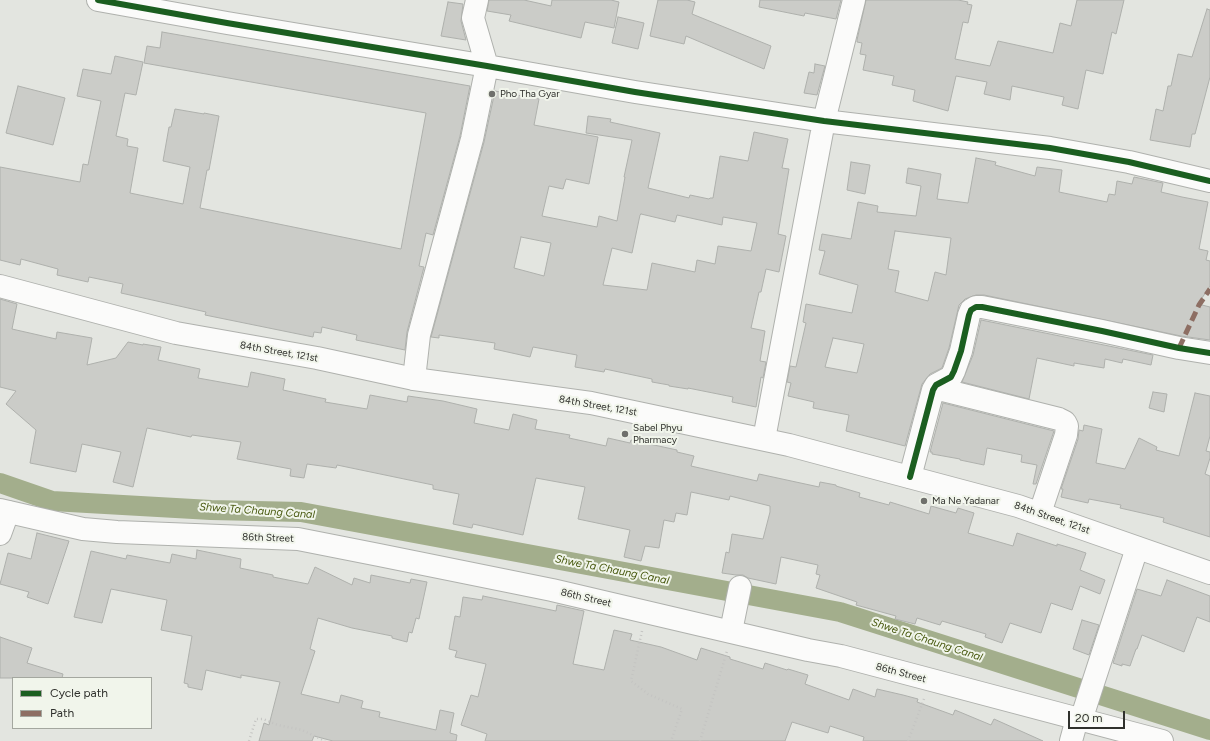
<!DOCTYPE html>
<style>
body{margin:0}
#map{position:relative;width:1210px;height:741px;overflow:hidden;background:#e3e5e0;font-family:Figtree,sans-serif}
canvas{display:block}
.legend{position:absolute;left:12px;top:677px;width:140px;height:52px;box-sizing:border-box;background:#f1f5eb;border:1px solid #a4a79f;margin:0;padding:5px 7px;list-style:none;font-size:12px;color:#30312d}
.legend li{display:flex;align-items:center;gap:8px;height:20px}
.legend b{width:20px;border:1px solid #a4a79f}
.scale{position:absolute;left:1068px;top:711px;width:57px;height:18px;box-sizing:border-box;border:2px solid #30312d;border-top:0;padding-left:5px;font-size:12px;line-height:14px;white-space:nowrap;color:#30312d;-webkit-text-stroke:3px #f1f5eb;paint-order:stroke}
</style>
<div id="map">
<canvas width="1210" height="741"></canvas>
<ul class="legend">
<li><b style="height:5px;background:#1b5e20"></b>Cycle path</li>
<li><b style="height:5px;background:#8d6e63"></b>Path</li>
</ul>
<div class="scale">20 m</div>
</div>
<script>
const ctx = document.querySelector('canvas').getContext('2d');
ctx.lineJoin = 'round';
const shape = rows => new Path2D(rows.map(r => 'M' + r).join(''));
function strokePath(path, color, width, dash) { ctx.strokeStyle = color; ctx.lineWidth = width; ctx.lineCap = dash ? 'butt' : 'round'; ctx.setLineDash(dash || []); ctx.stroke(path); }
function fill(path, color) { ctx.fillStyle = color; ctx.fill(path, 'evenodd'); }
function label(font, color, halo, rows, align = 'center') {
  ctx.font = font + ' Figtree,sans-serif'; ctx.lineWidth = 4; ctx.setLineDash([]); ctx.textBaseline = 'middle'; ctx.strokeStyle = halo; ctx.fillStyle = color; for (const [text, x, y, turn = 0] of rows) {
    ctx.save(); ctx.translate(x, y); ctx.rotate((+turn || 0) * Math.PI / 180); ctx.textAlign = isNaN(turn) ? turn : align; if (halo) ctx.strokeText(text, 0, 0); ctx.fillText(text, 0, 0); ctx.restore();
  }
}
strokePath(shape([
 [0,483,52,501,211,510,301,512,840,612,1210,730]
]), '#a3ae8c', 20);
const building = shape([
 [489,0,524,0,551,6,552,0,611,0,619,2,614,28,585,22,581,38,509,21,511,15,487,11,489,0],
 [658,0,687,0,695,2,692,14,771,46,764,69,686,36,684,44,650,36,658,0],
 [760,0,841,0,836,19,805,13,804,16,759,7,760,0],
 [866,0,958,0,968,2,967,4,972,5,968,23,963,22,955,59,990,66,998,41,1053,53,1060,23,1071,26,1077,0,1124,0,1116,34,1112,32,1103,74,1086,70,1078,109,1062,105,1064,97,1012,86,1010,100,984,94,987,82,956,76,948,111,913,101,915,90,892,85,894,76,863,70,866,55,860,54,862,43,857,42,857,40,866,0],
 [448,2,463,4,461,21,466,40,441,36,448,2],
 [1207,9,1210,10,1210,77,1195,134,1192,134,1190,147,1150,140,1156,109,1163,111,1168,86,1171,86,1178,54,1192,57,1207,9],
 [618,17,644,23,638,49,612,43,618,17],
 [162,32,470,86,460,136,433,235,426,233,419,266,424,267,407,332,405,350,356,340,357,335,322,327,321,333,314,332,313,337,205,315,206,312,121,293,123,284,89,277,88,282,57,275,58,269,21,259,20,265,0,260,0,167,80,182,83,164,88,165,101,101,77,96,83,69,111,74,115,56,143,62,136,95,125,93,116,136,128,139,127,146,138,148,130,193,183,204,190,167,163,161,169,127,171,127,175,109,204,114,204,113,219,116,209,170,207,170,200,208,401,249,426,113,144,63,147,46,160,48,162,32],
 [815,64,825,66,817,95,804,93,809,72,814,73,815,64],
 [18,86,65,98,53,145,6,133,18,86],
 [495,91,539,99,534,125,598,137,589,184,566,179,563,189,549,186,542,216,597,227,599,216,617,221,625,177,624,177,632,140,586,133,588,116,611,119,610,122,660,133,648,188,689,198,690,195,709,199,710,198,713,198,720,156,748,161,754,132,788,139,782,168,789,169,778,234,786,236,779,272,766,269,761,292,759,292,751,328,765,331,760,361,766,362,763,378,761,377,756,407,732,402,733,397,688,388,688,389,669,386,669,385,652,382,652,379,605,369,604,372,575,367,577,355,533,347,530,357,494,349,495,343,439,335,439,338,431,337,484,142,495,91],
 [641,214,675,222,677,215,722,225,723,217,757,223,751,251,718,246,715,264,697,260,695,272,652,263,647,290,603,285,612,248,632,253,640,215,641,214],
 [521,237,551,243,544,276,514,268,521,237],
 [976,158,996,162,995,165,1035,176,1037,167,1062,170,1059,192,1107,202,1109,194,1115,195,1117,181,1132,184,1134,177,1163,183,1161,192,1182,197,1208,202,1199,249,1208,251,1206,260,1210,261,1210,286,1198,304,1210,307,1210,340,1181,336,984,295,976,295,965,299,959,305,949,348,942,368,930,374,922,384,905,446,846,431,849,415,813,408,814,402,788,396,791,383,787,382,790,366,796,367,806,323,803,322,806,304,852,313,858,285,819,274,825,251,819,250,822,234,851,239,858,202,878,206,877,212,916,216,921,186,906,183,908,168,941,174,937,199,968,203,976,158],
 [895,231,951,238,946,275,935,272,928,301,895,292,899,271,888,269,895,231],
 [833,338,864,344,857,373,825,367,833,338],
 [851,162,870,165,865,194,847,190,851,162],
 [0,299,17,304,12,329,56,339,57,332,92,338,87,365,116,358,128,342,143,345,143,344,161,347,158,360,200,369,198,378,248,387,251,372,285,379,283,390,326,399,325,402,367,409,370,395,407,402,408,396,443,401,477,409,474,423,509,430,513,414,537,420,535,429,570,435,569,438,606,446,608,438,630,443,631,440,677,450,677,452,694,456,691,466,757,481,759,474,819,487,820,482,836,485,836,486,860,493,859,497,889,505,890,502,929,514,931,506,956,513,958,508,974,513,968,533,1013,546,1017,533,1057,546,1057,544,1074,549,1086,553,1080,570,1105,580,1100,594,1080,586,1072,610,1051,603,1041,633,1010,623,1002,643,985,637,986,634,942,621,940,625,917,618,915,624,895,619,896,616,856,605,857,602,816,588,820,575,816,574,818,565,781,557,776,584,748,578,743,575,736,575,722,573,726,552,729,553,732,534,763,539,770,512,770,506,730,496,729,500,691,492,687,515,676,513,674,522,664,520,659,548,645,546,641,561,624,557,630,530,578,519,585,487,536,478,523,535,473,524,472,528,453,524,459,494,433,489,433,485,337,465,336,468,307,464,304,478,290,476,291,469,237,459,241,442,192,435,191,437,147,428,133,487,113,482,121,452,82,444,76,472,30,463,36,430,6,404,16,391,0,387,0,299],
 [981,320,1153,355,1151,365,1123,359,1122,363,1105,359,1104,368,1074,363,1074,366,1037,358,1029,399,962,382,973,355,981,320],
 [1153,392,1167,394,1164,412,1149,408,1153,392],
 [1195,393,1210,396,1210,436,1206,451,1210,452,1210,458,1205,474,1210,476,1210,537,1163,522,1164,518,1120,508,1121,505,1089,499,1088,503,1061,497,1063,489,1061,489,1078,439,1079,430,1083,431,1084,425,1102,429,1096,463,1125,469,1139,438,1157,447,1156,450,1179,456,1195,393],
 [943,403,1054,431,1036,484,1033,484,1037,465,1021,462,1022,455,987,448,984,465,960,460,960,459,932,454,932,452,930,452,943,403],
 [37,533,69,541,48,604,27,597,29,592,0,584,8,553,31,559,37,533],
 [197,550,241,559,240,568,273,575,273,577,308,584,315,567,352,585,354,578,370,583,371,575,410,583,411,579,427,582,419,619,416,618,412,633,409,632,407,642,392,638,392,636,352,628,318,618,310,649,315,651,301,694,339,703,341,695,363,701,361,708,380,712,379,717,436,730,440,710,454,713,450,733,457,735,456,741,333,741,314,736,312,741,259,741,264,723,269,725,280,682,241,675,241,678,206,670,202,690,188,687,188,684,184,683,192,636,161,630,167,600,111,589,102,623,74,617,91,551,126,559,127,555,170,563,172,554,196,559,197,550],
 [1167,580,1210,596,1210,622,1197,617,1184,652,1142,635,1137,649,1136,649,1130,666,1122,664,1122,666,1113,663,1137,589,1161,596,1167,580],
 [483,596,556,611,557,605,584,611,573,664,604,670,614,630,632,634,630,640,661,647,697,660,701,648,730,657,730,659,763,669,765,663,787,670,788,669,808,675,805,684,849,700,853,689,875,697,877,689,903,695,918,699,917,702,953,715,955,710,991,725,994,719,1043,741,863,741,864,737,830,726,828,733,792,722,785,741,485,741,487,734,461,725,471,695,478,697,486,664,455,657,457,651,449,649,455,616,460,617,463,597,482,600,483,596],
 [1082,620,1099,625,1089,655,1073,649,1082,620],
 [0,637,32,648,27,663,63,674,62,678,0,678,0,637]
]);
fill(building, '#cbccc8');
strokePath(building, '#aeb0ac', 1);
const minor = shape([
 [98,0,227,23,487,66,635,92,824,121,1050,148,1129,162,1210,181],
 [414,379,419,335,472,139,487,66,473,18,477,0],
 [935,388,1059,419,1065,422,1067,426,1066,435,1040,513],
 [764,439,824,121,854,0],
 [910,477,933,390,936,385,951,377,954,371,961,351,969,315,971,310,976,307,982,307,1102,331,1179,348,1210,353],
 [0,534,8,512],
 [731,631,740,587],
 [1081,720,1137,548],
 [1071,741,1077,719]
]);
const major = shape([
 [0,286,176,333,317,358,414,379,591,403,789,445,1018,506,1210,573],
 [0,510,83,529,117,532,298,539,379,555,552,590,808,650,841,656,1162,741]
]);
strokePath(minor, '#afb1ad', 24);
strokePath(major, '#afb1ad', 24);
strokePath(shape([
 [642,631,631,681,648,694,682,709,671,741],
 [249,741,256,719,263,719,278,725,302,730,325,741],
 [700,741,727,651],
 [908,741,924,699]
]), '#c4c4c2', 2.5, [1, 3]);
strokePath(minor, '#fbfbfa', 22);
strokePath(major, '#fbfbfa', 22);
strokePath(shape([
 [1179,348,1199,305,1210,289]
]), '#8d6e63', 5, [10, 5]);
strokePath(shape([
 [98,0,227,23,487,66,635,92,824,121,1050,148,1129,162,1210,181],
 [910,477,933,390,936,385,951,377,954,371,961,351,969,315,971,310,976,307,982,307,1102,331,1179,348,1210,353]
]), '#1b5e20', 6);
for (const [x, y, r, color] of [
 [492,94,4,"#6f706c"],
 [625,434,4,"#6f706c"],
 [924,501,4,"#6f706c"]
]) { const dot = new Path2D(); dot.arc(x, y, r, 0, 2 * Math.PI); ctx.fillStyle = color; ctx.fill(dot); strokePath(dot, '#f1f5eb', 1.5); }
label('10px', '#30312d', '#f1f5eb', [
 ["Pho Tha Gyar",500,94],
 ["Sabel Phyu",633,428],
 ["Pharmacy",633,440],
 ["Ma Ne Yadanar",932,501]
], 'left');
label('10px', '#30312d', '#f1f5eb', [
 ["84th Street, 121st",279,352,10],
 ["84th Street, 121st",598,406,10],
 ["84th Street, 121st",1052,518,19],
 ["86th Street",268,538,2],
 ["86th Street",586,598,13],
 ["86th Street",901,673,15]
]);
label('italic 11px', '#47580e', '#f1f5eb', [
 ["Shwe Ta Chaung Canal",257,511,4],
 ["Shwe Ta Chaung Canal",612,570,11],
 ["Shwe Ta Chaung Canal",927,640,18]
]);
</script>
